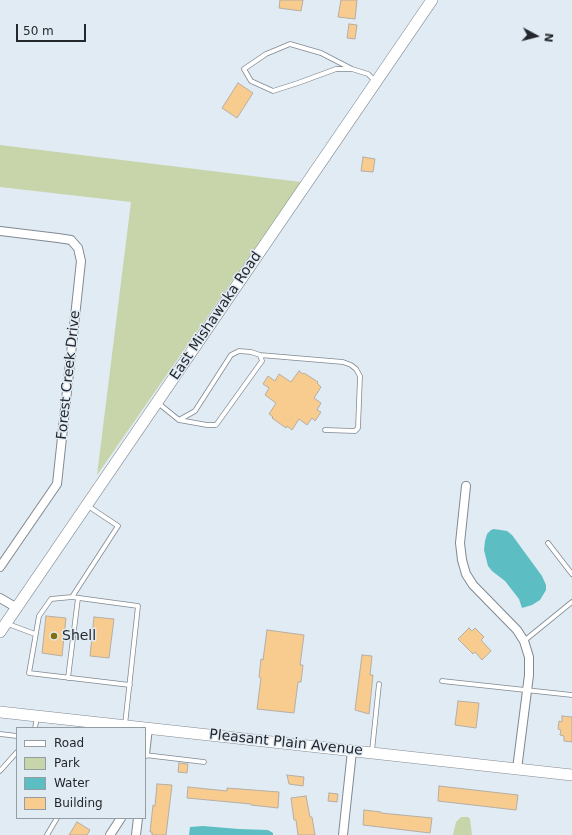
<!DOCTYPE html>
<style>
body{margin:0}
#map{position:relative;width:572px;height:835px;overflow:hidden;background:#e1ebf4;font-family:"DejaVu Sans",sans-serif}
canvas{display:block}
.legend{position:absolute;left:16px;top:727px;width:130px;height:92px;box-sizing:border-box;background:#e1ebf4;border:1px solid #959da4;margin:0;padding:5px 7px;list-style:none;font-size:12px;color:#24272b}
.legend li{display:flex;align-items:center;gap:8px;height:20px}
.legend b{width:20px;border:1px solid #959da4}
.north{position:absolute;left:516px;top:16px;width:40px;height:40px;-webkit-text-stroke:3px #e1ebf4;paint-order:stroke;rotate:97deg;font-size:11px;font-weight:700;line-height:16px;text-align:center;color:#24272b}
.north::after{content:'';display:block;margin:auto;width:14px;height:18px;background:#24272b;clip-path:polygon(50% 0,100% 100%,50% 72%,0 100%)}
.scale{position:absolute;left:16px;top:24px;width:70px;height:18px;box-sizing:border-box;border:2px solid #24272b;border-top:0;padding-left:5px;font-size:12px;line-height:14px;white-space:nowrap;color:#24272b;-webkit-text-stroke:3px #e1ebf4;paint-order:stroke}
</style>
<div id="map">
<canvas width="572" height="835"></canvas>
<ul class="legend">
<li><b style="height:5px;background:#fff"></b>Road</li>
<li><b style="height:11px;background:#c8d4aa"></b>Park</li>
<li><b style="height:11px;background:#5cbec3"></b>Water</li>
<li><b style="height:11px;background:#f8cb8f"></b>Building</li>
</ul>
<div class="north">N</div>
<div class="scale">50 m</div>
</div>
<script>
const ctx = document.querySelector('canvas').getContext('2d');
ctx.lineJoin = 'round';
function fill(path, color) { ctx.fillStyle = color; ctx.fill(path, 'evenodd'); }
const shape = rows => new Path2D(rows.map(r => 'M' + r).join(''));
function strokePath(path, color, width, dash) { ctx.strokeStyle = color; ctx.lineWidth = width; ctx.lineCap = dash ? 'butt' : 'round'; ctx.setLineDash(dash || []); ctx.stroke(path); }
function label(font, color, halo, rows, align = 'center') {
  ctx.font = font + ' "DejaVu Sans",sans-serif'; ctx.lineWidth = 3; ctx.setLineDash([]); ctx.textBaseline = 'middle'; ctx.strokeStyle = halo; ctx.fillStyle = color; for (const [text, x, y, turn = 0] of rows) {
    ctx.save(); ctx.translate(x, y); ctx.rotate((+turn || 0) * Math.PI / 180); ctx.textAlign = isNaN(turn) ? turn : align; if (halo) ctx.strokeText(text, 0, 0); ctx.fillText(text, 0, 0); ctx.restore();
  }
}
fill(shape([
 [0,145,301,182,97,475,131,202,0,187],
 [461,817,468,817,470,819,472,835,453,835,456,822]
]), '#c8d4aa');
fill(shape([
 [494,529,507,531,512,535,542,576,546,585,546,590,540,600,532,605,522,608,519,599,505,581,492,571,488,566,484,550,485,541,487,534,491,530],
 [203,826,239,829,268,830,273,833,273,835,189,835,190,827]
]), '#5cbec3');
const building = shape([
 [280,0,303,0,301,11,279,8,280,0],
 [341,0,357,0,355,19,338,17,341,0],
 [349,24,357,25,355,39,347,38,349,24],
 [238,83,253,93,237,118,222,108,238,83],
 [363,157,375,159,373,172,361,171,363,157],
 [299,371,303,374,304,373,318,382,317,383,321,387,314,398,321,403,317,410,321,412,315,421,312,418,307,425,299,419,292,430,287,426,286,428,272,418,273,417,269,414,276,403,265,395,269,388,263,384,268,376,275,381,279,374,291,382,299,371],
 [46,616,66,618,62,656,42,653,46,616],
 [94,617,114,619,109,658,90,656,94,617],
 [469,628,472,631,475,628,484,637,481,640,491,651,482,660,475,652,473,654,458,639,469,628],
 [267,630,304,635,300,665,303,665,301,682,298,682,294,713,257,709,261,678,259,677,261,659,263,660,267,630],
 [362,655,372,656,370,675,373,675,369,714,355,710,362,655],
 [458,701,479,703,476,728,455,725,458,701],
 [562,716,572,717,572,742,564,741,564,736,560,735,561,730,558,729,559,721,562,722,562,716],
 [179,763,188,764,187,773,178,772,179,763],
 [287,775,304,777,303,786,289,784,287,775],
 [157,784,172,785,166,835,152,835,152,832,150,832,153,805,155,806,157,784],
 [439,786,518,795,516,810,438,801,439,786],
 [188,787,227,791,227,788,279,792,278,808,251,805,251,804,187,798,188,787],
 [329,793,338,794,337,802,328,801,329,793],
 [306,796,310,817,312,817,315,835,298,835,296,820,294,820,291,798,306,796],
 [364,810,381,812,381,813,432,818,430,833,363,825,364,810],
 [77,822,90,830,87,835,69,835,77,822]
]);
fill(building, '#f8cb8f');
strokePath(building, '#b5aea4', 1);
const lane = shape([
 [352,69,321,53,290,44,266,54,244,69,251,81,273,91,298,83,336,69,352,69,368,74,376,82],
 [260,355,343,362,351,365,356,369,360,376,358,428,355,431,325,430],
 [158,403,179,420,195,411,231,355,239,351,251,352,260,355,262,361,216,425,207,425,179,420],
 [88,506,118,526,72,597,138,606,125,725],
 [548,543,572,574],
 [72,597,51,599,39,616,29,673,130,685],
 [8,624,35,634],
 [524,641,572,602],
 [68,678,78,598],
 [442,681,572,695],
 [35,728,37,717],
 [0,734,17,736],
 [372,751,379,684],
 [145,755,204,762],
 [0,771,17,752],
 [47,835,57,818]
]);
const street = shape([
 [0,231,58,238,71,240,78,248,81,261,57,484,0,567],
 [466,486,460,543,462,560,466,574,473,585,517,630,524,641,529,657,529,675,517,769],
 [0,598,17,608],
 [145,754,148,728],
 [110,835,121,818],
 [136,835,138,818],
 [343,835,352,751]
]);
const secondary = shape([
 [0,632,432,0],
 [0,712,572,775]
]);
strokePath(lane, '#808991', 5.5);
strokePath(street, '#808991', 10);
strokePath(secondary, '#808991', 12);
strokePath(lane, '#fff', 4);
strokePath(street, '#fff', 8);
strokePath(secondary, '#fff', 11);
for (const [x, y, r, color] of [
 [54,636,4,"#807010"]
]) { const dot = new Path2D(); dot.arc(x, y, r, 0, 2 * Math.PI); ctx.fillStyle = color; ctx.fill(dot); strokePath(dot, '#e1ebf4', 1.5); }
label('14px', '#24272b', '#e1ebf4', [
 ["East Mishawaka Road",216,316,-56],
 ["Forest Creek Drive",69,375,-84],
 ["Pleasant Plain Avenue",286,743,6]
]);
label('14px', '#24272b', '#e1ebf4', [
 ["Shell",62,636]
], 'left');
</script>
